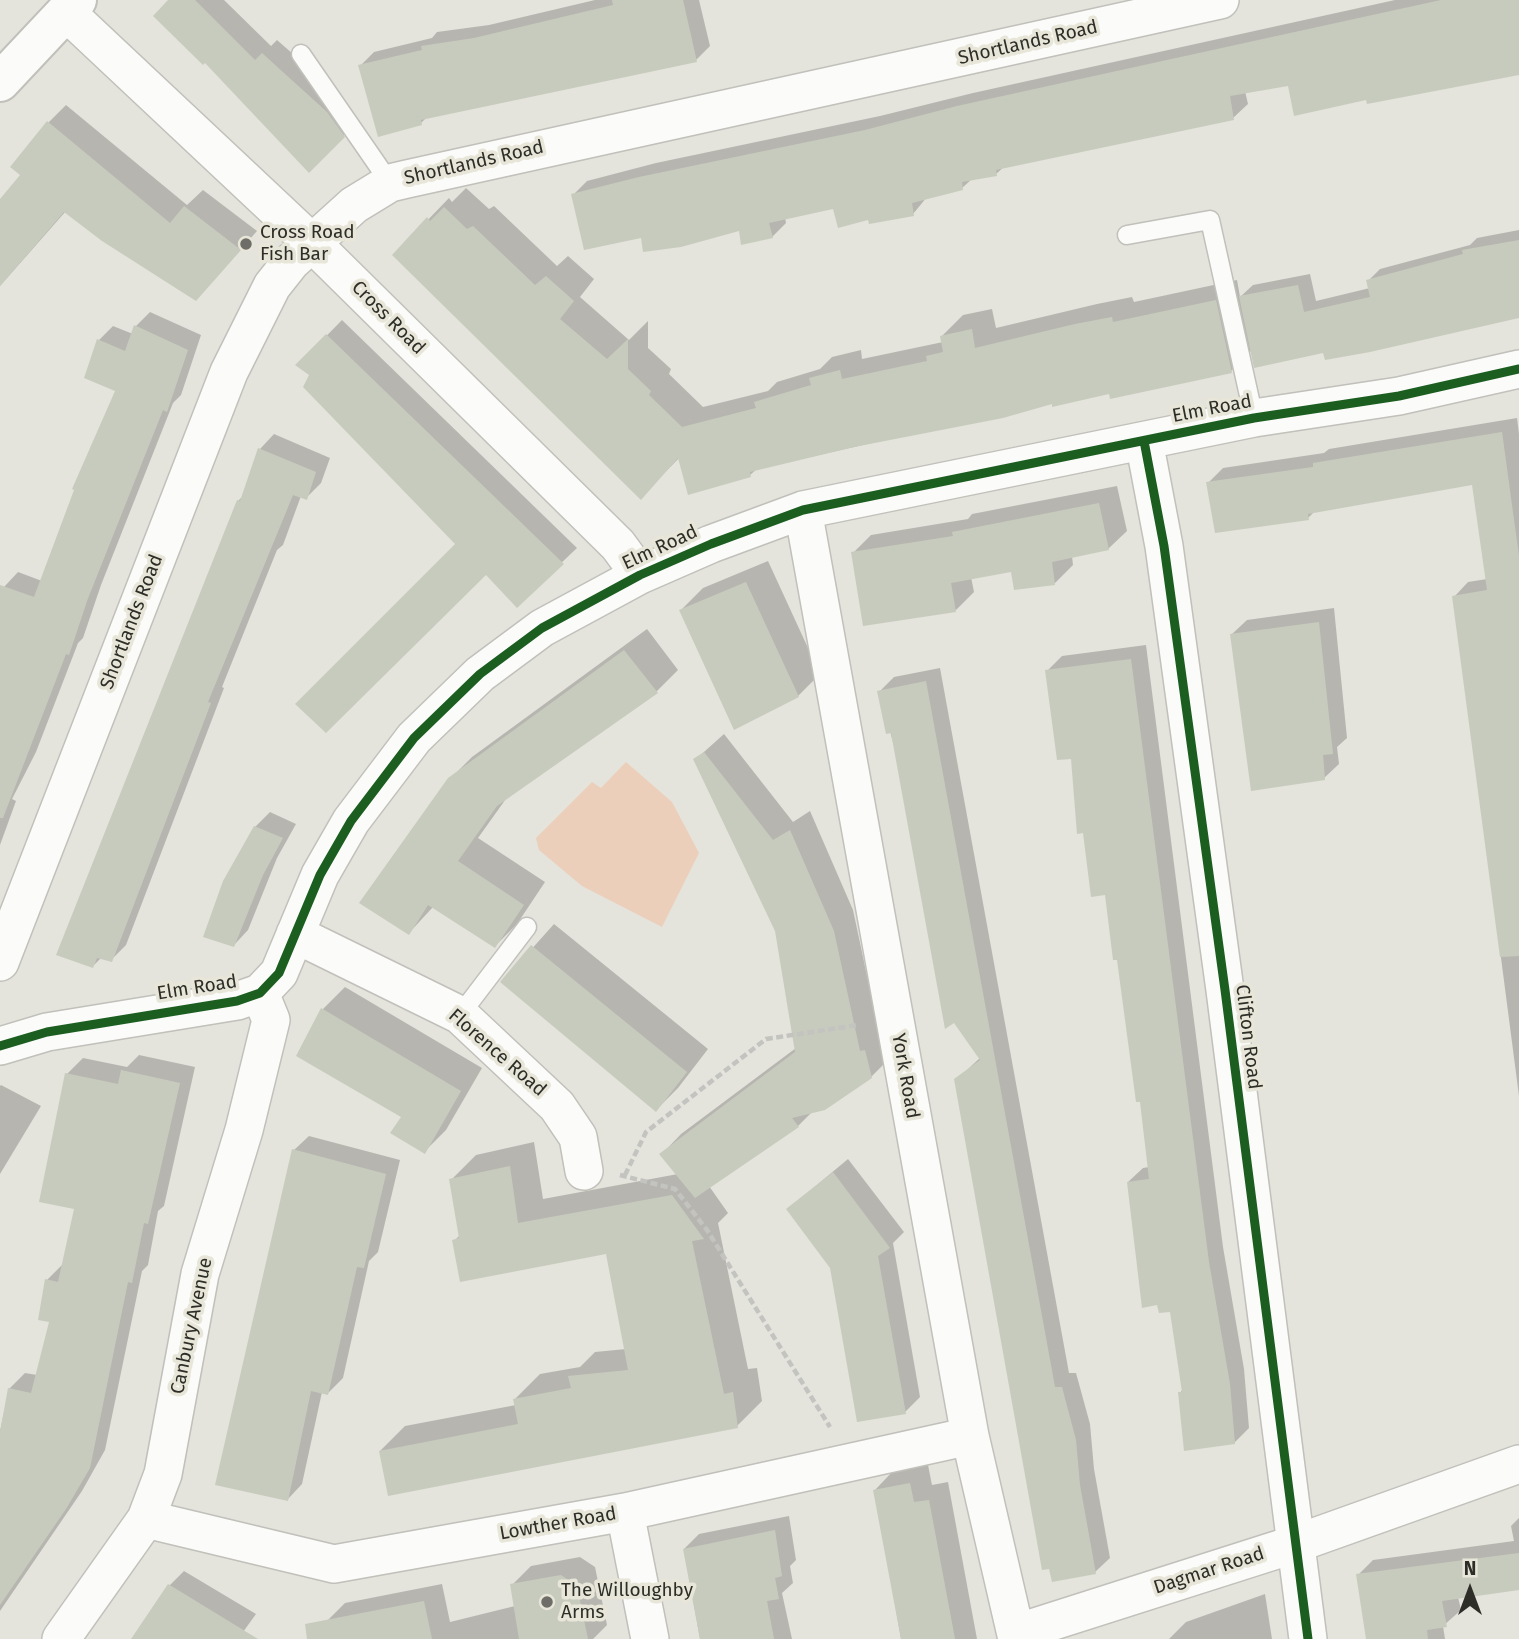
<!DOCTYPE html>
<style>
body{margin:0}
#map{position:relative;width:1519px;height:1639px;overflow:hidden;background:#e4e3dc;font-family:"Fira Sans",sans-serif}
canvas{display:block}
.north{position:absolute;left:1435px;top:1555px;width:70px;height:70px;-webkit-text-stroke:5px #e7e6d8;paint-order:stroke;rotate:0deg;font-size:19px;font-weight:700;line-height:28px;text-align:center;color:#2e2e29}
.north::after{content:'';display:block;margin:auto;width:24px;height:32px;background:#2e2e29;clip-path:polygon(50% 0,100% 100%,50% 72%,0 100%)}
</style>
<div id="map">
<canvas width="1519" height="1639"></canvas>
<div class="north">N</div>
</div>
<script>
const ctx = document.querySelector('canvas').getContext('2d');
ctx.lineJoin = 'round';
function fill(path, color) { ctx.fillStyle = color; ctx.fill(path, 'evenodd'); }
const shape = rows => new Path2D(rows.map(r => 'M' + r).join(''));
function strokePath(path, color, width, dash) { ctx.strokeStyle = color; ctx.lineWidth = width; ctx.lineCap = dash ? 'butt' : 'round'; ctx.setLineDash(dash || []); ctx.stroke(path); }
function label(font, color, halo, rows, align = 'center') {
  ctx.font = font + ' "Fira Sans",sans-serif'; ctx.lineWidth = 7; ctx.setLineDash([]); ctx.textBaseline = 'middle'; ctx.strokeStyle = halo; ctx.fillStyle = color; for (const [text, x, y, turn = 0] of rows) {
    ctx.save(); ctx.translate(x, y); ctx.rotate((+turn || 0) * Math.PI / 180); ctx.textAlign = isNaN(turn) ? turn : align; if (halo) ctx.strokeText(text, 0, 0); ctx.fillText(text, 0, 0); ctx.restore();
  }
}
fill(shape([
 [626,762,672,802,699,853,662,927,582,886,539,850,536,838,592,782,601,788]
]), '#eccfba');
fill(shape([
 [170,0,224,0,271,46,277,40,342,97,358,121,309,170],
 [595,0,699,0,710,46,696,60,427,117,421,123,360,66,374,52,432,38,437,32,489,25],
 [1395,0,1519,0,1519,70,1367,98,1289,84,1245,91,1248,104,1233,118,1004,167,996,174,972,179,962,188,927,197,913,214,869,217,834,207,785,218,786,223,772,237,740,229,642,236,573,195,587,181,656,163,880,116,973,93],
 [66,105,187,205,203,190,257,231,213,281,66,211,0,286,0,201,23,175,48,123],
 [466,188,489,209,494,206,557,266,568,256,594,279,580,297,629,340,648,321,648,348,671,369,669,374,703,407,768,391,777,382,820,369,832,357,861,350,862,359,943,342,942,336,963,315,992,309,996,328,1097,304,1132,297,1134,302,1237,280,1240,297,1253,285,1310,274,1316,301,1370,288,1368,281,1380,269,1470,245,1477,238,1519,230,1519,316,1325,351,1252,350,1231,371,1053,402,757,469,750,475,680,457,641,497,394,255,449,198,452,202],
 [150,312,201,335,181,395,173,403,101,585,83,638,78,643,36,752,12,799,16,801,0,845,0,597,4,587,18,572,42,581,117,390,99,340,113,326,133,334,136,326],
 [342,320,577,548,517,605,311,374,298,365],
 [1517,418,1519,434,1519,1096,1454,597,1468,582,1487,579,1473,483,1315,511,1308,518,1208,483,1223,468,1324,453,1329,449],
 [274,434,330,458,321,483,306,498,301,496,283,545,277,550,222,687,224,688,126,945,111,960,102,957,93,966,238,501,243,496,260,449],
 [1117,486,1127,531,1108,549,1072,556,1073,565,1055,583,1012,570,971,577,974,592,956,610,865,624,853,553,871,535,968,519,972,514],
 [768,561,820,674,798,696,681,610,703,588],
 [1334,608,1347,738,1337,747,1339,764,1324,778,1232,634,1247,620],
 [647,629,678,670,656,692,508,796,478,838,545,882,517,924,495,946,433,907,409,933,449,780,472,757],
 [1146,645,1223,1247,1244,1369,1249,1428,1234,1443,1180,1393,1183,1389,1171,1310,1128,1182,1143,1168,1149,1167,1142,1100,1106,894,1073,757,1047,671,1062,656],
 [940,668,1069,1373,1076,1373,1090,1424,1094,1469,1110,1558,1095,1572,956,1080,981,1057,879,692,894,677],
 [724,734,793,822,810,811,853,910,879,1032,891,1057,871,1077,813,1111,798,1126,709,1186,728,1213,718,1223,748,1369,757,1368,762,1401,737,1426,380,1451,405,1426,516,1405,515,1399,540,1374,580,1367,595,1352,626,1349,607,1252,454,1241,460,1235,451,1180,476,1155,534,1142,543,1199,678,1174,662,1154,681,1134,796,1048,777,931,695,760],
 [270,812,296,824,277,858,248,930,234,945,255,827],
 [554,924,708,1049,678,1088,656,1110,503,981],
 [345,987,482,1068,446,1130,424,1152,403,1116,298,1055,323,1009],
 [139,1055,195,1067,164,1206,158,1211,148,1265,142,1271,105,1450,82,1491,0,1611,0,1431,9,1389,25,1373,37,1375,51,1321,47,1280,63,1264,76,1207,67,1074,83,1058,127,1067],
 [1,1085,41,1106,0,1174,0,1086],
 [309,1136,400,1160,378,1252,369,1261,343,1378,328,1393,322,1392,302,1484,288,1499,294,1150],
 [848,1159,904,1232,893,1243,920,1397,905,1412,832,1267,788,1209],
 [928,1465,932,1485,948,1482,977,1639,901,1639,875,1490,893,1471],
 [789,1516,796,1560,790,1566,793,1583,782,1593,792,1639,700,1639,684,1549,699,1534],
 [1519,1518,1519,1588,1458,1597,1461,1610,1443,1626,1445,1639,1367,1639,1358,1575,1373,1560,1514,1541,1511,1526],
 [580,1557,595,1567,607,1625,593,1639,330,1639,327,1621,345,1603,442,1584,450,1622,515,1606,512,1585,531,1566],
 [184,1571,256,1614,238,1639,133,1639,170,1585],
 [1265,1594,1272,1639,1169,1639,1186,1622]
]), '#0003');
fill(shape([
 [168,0,195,0,255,60,262,53,327,112,345,137,309,173,205,63,203,65,153,16],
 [612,0,683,0,697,62,421,120,422,125,378,137,358,65,422,50,421,46,474,38,613,5],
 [1441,0,1519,0,1519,75,1367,104,1366,100,1294,116,1288,86,1230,96,1234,120,996,170,997,176,962,182,963,190,912,203,914,216,869,224,868,220,838,228,833,209,769,223,773,238,741,245,739,231,681,247,643,252,641,238,584,250,571,194,639,177,865,130,957,106],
 [47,121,170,223,184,206,241,250,196,301,102,241,64,212,0,286,0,199,20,175,10,167],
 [444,207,467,229,473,226,535,285,546,276,574,301,560,319,607,359,628,339,628,369,651,391,649,395,682,427,756,408,754,402,811,385,809,378,840,370,842,379,927,361,926,356,943,352,940,336,972,329,975,348,1075,324,1112,317,1113,322,1216,300,1232,373,1110,399,1109,394,1052,407,1052,404,1003,418,854,447,750,472,751,477,688,495,678,458,641,500,392,255,427,217,430,221],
 [1519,240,1519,318,1370,352,1325,360,1323,353,1254,368,1239,296,1298,285,1304,312,1370,297,1366,280,1463,254,1462,250],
 [134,325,188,350,167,412,163,410,87,601,69,655,66,654,3,818,0,818,0,585,34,597,74,490,72,489,115,391,84,378,97,339,125,351],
 [326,334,564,564,517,608,486,575,326,733,295,704,455,544,303,387,309,375,295,365],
 [1502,432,1519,556,1519,956,1500,957,1452,596,1487,590,1472,485,1308,514,1309,520,1215,533,1206,482,1313,467,1313,463],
 [258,448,316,472,307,500,293,495,208,702,211,703,112,962,97,958,93,968,56,955,237,500,240,501],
 [1099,503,1109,550,1052,562,1055,585,1014,590,1011,572,951,583,956,612,863,626,851,552,953,536,952,532],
 [746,582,799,697,734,730,679,610],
 [1319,622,1333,754,1323,755,1325,780,1251,791,1230,634],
 [624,650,658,693,497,806,458,861,524,905,495,948,428,905,409,935,359,903,448,778],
 [1131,659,1209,1262,1230,1384,1235,1444,1184,1451,1178,1392,1182,1392,1170,1312,1159,1313,1157,1305,1142,1308,1127,1182,1149,1179,1140,1102,1136,1102,1117,960,1113,960,1105,895,1091,897,1083,833,1077,834,1071,759,1057,760,1045,670],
 [926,681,1055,1387,1062,1387,1076,1440,1080,1485,1096,1574,1052,1582,1049,1569,1042,1570,954,1079,980,1060,954,1023,945,1029,891,733,886,734,877,691],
 [704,752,773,840,790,830,834,931,860,1051,865,1050,872,1078,825,1110,792,1118,799,1127,695,1198,659,1154,795,1052,775,931,693,759],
 [254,826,283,838,263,875,234,947,203,937,223,881],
 [531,945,687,1072,656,1112,500,982],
 [321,1008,461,1091,425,1154,390,1133,401,1117,296,1056],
 [121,1070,180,1083,148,1224,144,1223,132,1283,128,1282,90,1468,66,1509,0,1605,0,1432,8,1388,31,1393,49,1322,38,1320,45,1279,58,1282,74,1209,39,1202,65,1073,118,1084],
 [292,1149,386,1174,364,1268,357,1267,328,1395,311,1391,288,1501,215,1485],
 [510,1166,518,1223,672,1195,704,1239,692,1241,724,1394,733,1392,738,1428,388,1496,379,1451,518,1424,513,1399,571,1388,568,1376,628,1370,606,1254,460,1282,452,1240,459,1238,449,1179],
 [833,1172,890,1248,878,1256,906,1414,857,1422,830,1268,786,1209],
 [910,1483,914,1502,929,1500,955,1639,901,1639,873,1490],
 [775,1530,782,1576,775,1578,779,1599,767,1601,774,1639,700,1639,683,1549],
 [1519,1553,1519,1590,1442,1601,1447,1627,1427,1630,1428,1639,1366,1639,1356,1574],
 [561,1575,577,1586,588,1639,519,1639,510,1584],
 [168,1584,258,1639,131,1639],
 [424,1601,432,1639,307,1639,305,1624]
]), '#c7cbbd');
const lane = shape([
 [301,54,390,183],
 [1127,235,1210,220,1254,418],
 [460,1015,527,927]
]);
const street = shape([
 [66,12,311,242,618,545,640,575],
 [1144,441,1164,546,1225,990,1308,1639],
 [803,510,970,1436,1017,1639],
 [295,934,460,1015,557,1106,578,1137,584,1171],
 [0,962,229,372,272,286,291,262,354,205,390,183,407,179,1220,0],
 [0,1046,47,1032,237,1001,260,993,279,973,320,875,351,821,414,738,480,674,542,628,640,575,711,544,803,510,1254,418,1399,396,1519,369],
 [625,1512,650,1639],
 [146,1519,334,1564,625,1512,970,1436],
 [1016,1633,1295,1544,1519,1464],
 [61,1639,146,1519,163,1474,200,1274,244,1130,271,1020,260,993]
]);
const secondary = shape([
 [0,82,77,0]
]);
strokePath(lane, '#c1c0ba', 21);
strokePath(street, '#c1c0ba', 40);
strokePath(secondary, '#c1c0ba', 42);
strokePath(shape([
 [620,1175,675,1189,707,1230,830,1427],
 [625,1175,646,1132,766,1039,858,1025]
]), '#c3c3c0', 4.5, [7, 3.5]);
strokePath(lane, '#fbfbfa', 18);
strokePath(street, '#fbfbfa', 37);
strokePath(secondary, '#fbfbfa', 38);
strokePath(shape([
 [1144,441,1164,546,1225,990,1308,1639],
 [0,1046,47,1032,237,1001,260,993,279,973,320,875,351,821,414,738,480,674,542,628,640,575,711,544,803,510,1254,418,1399,396,1519,369]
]), '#1b5e20', 9);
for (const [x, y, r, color] of [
 [246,244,7,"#6e6d68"],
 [547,1602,7,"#6e6d68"]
]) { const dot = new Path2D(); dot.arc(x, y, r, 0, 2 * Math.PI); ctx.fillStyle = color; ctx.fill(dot); strokePath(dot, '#e7e6d8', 2.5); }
label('19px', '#2e2e29', '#e7e6d8', [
 ["Shortlands Road",1028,43,-13],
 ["Shortlands Road",474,163,-13],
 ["Cross Road",388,318,45],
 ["Elm Road",1212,409,-11],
 ["Elm Road",660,548,-25],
 ["Shortlands Road",132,622,-69],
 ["Elm Road",197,988,-9],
 ["Clifton Road",1248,1037,83],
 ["Florence Road",497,1053,41],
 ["York Road",905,1076,80],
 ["Canbury Avenue",192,1326,-78],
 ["Lowther Road",558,1524,-10],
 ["Dagmar Road",1209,1571,-18]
]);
label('19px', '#2e2e29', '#e7e6d8', [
 ["Cross Road",260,233],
 ["Fish Bar",260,255],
 ["The Willoughby",561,1591],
 ["Arms",561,1613]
], 'left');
</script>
